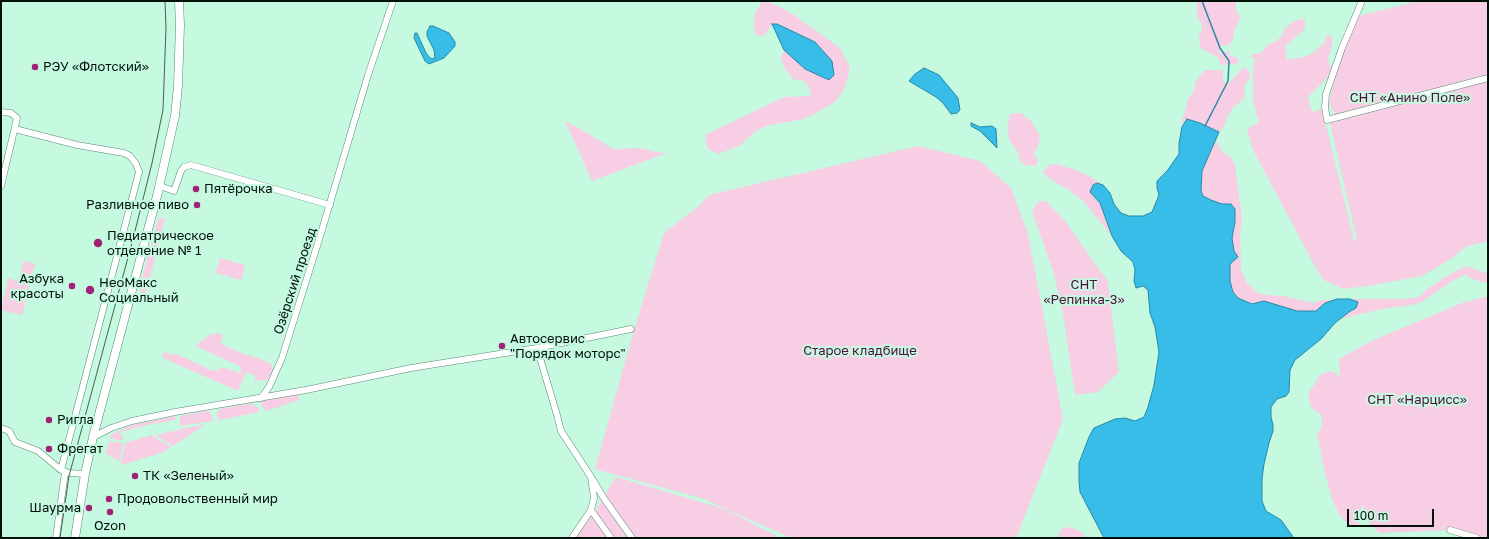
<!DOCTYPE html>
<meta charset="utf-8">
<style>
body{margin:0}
#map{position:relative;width:1489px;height:539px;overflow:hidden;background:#c5f9e0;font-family:"Golos Text",sans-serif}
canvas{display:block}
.frame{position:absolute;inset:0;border:2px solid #011109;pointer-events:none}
.scale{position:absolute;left:1347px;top:509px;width:87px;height:18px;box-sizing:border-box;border:2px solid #011109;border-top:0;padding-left:5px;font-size:12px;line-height:14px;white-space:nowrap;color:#011109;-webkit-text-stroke:3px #c5f9e0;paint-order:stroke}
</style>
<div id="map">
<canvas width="1489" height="539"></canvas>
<div class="frame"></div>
<div class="scale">100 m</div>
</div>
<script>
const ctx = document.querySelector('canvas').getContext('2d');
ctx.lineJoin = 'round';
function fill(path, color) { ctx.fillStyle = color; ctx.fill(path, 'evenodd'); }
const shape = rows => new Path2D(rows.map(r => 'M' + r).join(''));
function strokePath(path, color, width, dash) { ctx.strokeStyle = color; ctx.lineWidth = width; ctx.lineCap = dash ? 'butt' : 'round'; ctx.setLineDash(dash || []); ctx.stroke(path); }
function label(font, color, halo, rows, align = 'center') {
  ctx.font = font + ' "Golos Text",sans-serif'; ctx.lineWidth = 4; ctx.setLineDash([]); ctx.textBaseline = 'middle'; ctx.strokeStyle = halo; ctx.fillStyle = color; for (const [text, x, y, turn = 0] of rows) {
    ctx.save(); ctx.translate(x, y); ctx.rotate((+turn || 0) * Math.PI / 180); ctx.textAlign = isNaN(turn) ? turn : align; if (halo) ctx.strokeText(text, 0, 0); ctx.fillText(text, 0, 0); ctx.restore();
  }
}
fill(shape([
 [1195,1,1236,1,1236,10,1240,17,1239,22,1235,28,1233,39,1230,44,1221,46,1219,51,1221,54,1229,50,1230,52,1228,55,1238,58,1239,64,1221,65,1218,57,1204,50,1200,47,1199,36,1202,29,1202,24,1197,17,1197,4],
 [1418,1,1488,1,1488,241,1465,247,1451,259,1422,276,1367,286,1343,289,1324,280,1317,270,1253,150,1247,129,1259,122,1253,102,1253,70,1255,59,1251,57,1252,54,1257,54,1262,52,1267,45,1276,41,1282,36,1285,29,1294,21,1302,19,1305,20,1305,29,1285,47,1287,60,1304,57,1313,53,1326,41,1325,35,1332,36,1332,45,1328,60,1329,64,1332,67,1332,70,1326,79,1308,97,1312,112,1322,109,1353,236,1352,241,1357,240,1330,123,1333,120,1334,111,1331,109,1329,102,1332,89,1343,52,1358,16],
 [762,2,767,2,774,4,794,15,840,48,850,67,845,88,836,101,818,112,804,119,770,125,757,130,739,146,718,154,707,148,705,135,784,97,811,96,809,91,809,86,804,81,793,79,785,69,781,58,784,50,805,69,829,80,832,61,815,42,777,24,772,24,763,37,755,34,754,24,755,13],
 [1244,67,1248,70,1251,78,1246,83,1244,87,1245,97,1234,107,1228,115,1224,126,1219,132,1200,123,1187,120,1182,127,1182,121,1189,97,1193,93,1196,81,1202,73,1206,70,1224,70,1222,79,1224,82,1228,84],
 [1021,113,1030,120,1040,135,1039,144,1034,154,1038,161,1035,166,1025,165,1020,161,1017,150,1009,140,1008,126,1010,114],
 [565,121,579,128,613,149,641,148,655,152,666,153,592,181],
 [1216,140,1221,150,1232,159,1235,166,1242,220,1240,231,1241,269,1246,282,1259,294,1266,295,1284,296,1313,303,1323,300,1332,300,1325,303,1317,311,1297,311,1261,302,1252,304,1238,298,1233,292,1230,281,1230,265,1234,251,1232,238,1235,222,1235,209,1231,204,1222,204,1211,200,1203,196,1201,191,1202,171],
 [918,146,980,161,1011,188,1028,234,1063,419,1016,538,791,538,704,499,595,469,632,337,664,233,701,204,709,195],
 [1057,164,1073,169,1089,176,1103,185,1097,183,1093,197,1100,203,1112,236,1083,201,1069,190,1050,179,1043,173,1048,165],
 [1039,201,1046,201,1066,222,1108,282,1119,372,1098,392,1075,395,1063,314,1054,274,1032,211],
 [160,217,165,218,146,293,144,294,141,293,139,289,157,223],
 [220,258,245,265,241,280,216,273],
 [24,261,35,264,30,281,19,278],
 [1466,266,1488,274,1488,283,1478,281,1465,275,1452,281,1422,302,1411,305,1382,309,1340,319,1354,310,1353,300,1351,299,1403,299,1419,297,1427,289,1447,276],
 [8,278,30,284,22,315,1,310],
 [1488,296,1488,538,1477,538,1450,530,1379,533,1366,519,1363,504,1360,511,1359,524,1356,527,1349,525,1341,517,1333,502,1324,469,1317,433,1321,429,1322,420,1321,415,1311,407,1308,394,1315,383,1320,375,1329,371,1336,373,1340,378,1339,359,1371,341,1462,303],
 [217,333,223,335,221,344,241,353,261,359,271,364,273,369,269,378,267,380,254,381,256,376,246,372,238,391,163,358,163,352,181,356,213,371,217,370,222,367,241,373,241,368,239,366,196,346,209,335],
 [297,394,299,400,266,411,261,405,261,402,264,400],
 [247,404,252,404,258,408,260,412,219,420,217,417,217,413,220,409],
 [207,411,211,413,213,421,180,426,180,416],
 [175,416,176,420,152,424,120,432,123,438,123,441,109,438,112,434,132,425],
 [206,424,173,446,155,435,179,430,181,429],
 [151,435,171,447,164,452,122,465,121,463,125,443],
 [109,441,123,443,119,462,106,453],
 [616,477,725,509,781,538,574,538,594,514,603,497],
 [1070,527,1082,532,1086,538,1059,538,1059,535,1061,529]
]), '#f7cee4');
const water = shape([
 [772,24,777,24,815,42,832,61,834,75,829,80,805,69,784,50,772,24],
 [430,26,433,26,449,33,455,42,455,46,444,58,429,64,425,61,414,38,415,33,417,33,426,53,431,59,435,58,434,50,427,36,427,32,430,26],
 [924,68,939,75,958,98,960,110,957,113,951,114,943,103,936,97,909,81,915,74,924,68],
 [1187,119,1200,123,1219,132,1202,171,1201,191,1203,196,1211,200,1222,204,1231,204,1235,209,1235,222,1232,238,1234,251,1238,257,1232,262,1230,265,1230,281,1233,292,1238,298,1252,304,1264,301,1297,311,1316,311,1325,303,1337,299,1350,299,1358,302,1356,308,1349,312,1335,323,1321,339,1295,360,1290,370,1289,392,1286,396,1277,399,1271,407,1271,417,1273,425,1273,431,1269,443,1264,464,1262,479,1262,501,1266,511,1281,520,1294,538,1104,538,1080,492,1079,482,1079,463,1089,437,1094,428,1115,419,1125,418,1135,421,1144,417,1148,407,1154,385,1159,352,1155,327,1150,313,1148,290,1143,286,1136,288,1134,281,1135,270,1133,262,1121,251,1112,236,1100,203,1090,192,1093,185,1097,183,1103,185,1110,193,1114,204,1121,213,1129,216,1143,216,1152,212,1159,195,1157,188,1157,181,1167,171,1179,154,1179,143,1182,127,1187,119],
 [971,123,980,127,992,126,996,129,997,148,980,131,971,126,971,123]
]);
fill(water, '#37bde8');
strokePath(water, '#2789a5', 1);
strokePath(shape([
 [1202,1,1220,48,1229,61,1228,81,1205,126]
]), '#2789a5', 1.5);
const minor = shape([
 [1362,1,1342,48,1326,94,1325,107,1327,120,1488,78],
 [1,112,11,113,17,118,1,186],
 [15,129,77,145,124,153,130,156,136,164,139,172,61,470],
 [160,186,174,191,181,171,184,167,191,165,330,205],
 [537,348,557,415,561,431,591,477,594,498,591,510,572,538],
 [261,398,269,387,282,358,322,230,368,75,393,1],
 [1,428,9,431,15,442,38,451,61,470,69,473,85,474],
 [93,437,111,428,132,421,175,412,306,390,411,368,537,348,631,329],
 [593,480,603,497,632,538],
 [591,510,611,538],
 [1450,530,1477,538],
 [56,538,65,472]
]);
const major = shape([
 [75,538,85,474,93,437,157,196,175,116,178,86,180,25,179,1]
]);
strokePath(minor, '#5a8a75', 7);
strokePath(major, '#5a8a75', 9);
strokePath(minor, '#fff', 6);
strokePath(major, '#fff', 8);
strokePath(shape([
 [60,538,69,476,133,239,152,163,163,110,166,28,165,1]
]), '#466254', 1);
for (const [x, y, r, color] of [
 [35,67,4,"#9f2276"],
 [196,189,4,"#9f2276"],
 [197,205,4,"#9f2276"],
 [98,243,5,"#9f2276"],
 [72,286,4,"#9f2276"],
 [90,290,5,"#9f2276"],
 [502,346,4,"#9f2276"],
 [49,420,4,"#9f2276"],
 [49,449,4,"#9f2276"],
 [135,476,4,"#9f2276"],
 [109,499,4,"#9f2276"],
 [89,508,4,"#9f2276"],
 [110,512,4,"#9f2276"]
]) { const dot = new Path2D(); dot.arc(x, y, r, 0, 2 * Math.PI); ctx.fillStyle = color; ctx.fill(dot); strokePath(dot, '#c5f9e0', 1.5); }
label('13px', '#011109', '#c5f9e0', [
 ["РЭУ «Флотский»",43,67],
 ["Пятёрочка",204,189],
 ["Разливное пиво",189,205,"right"],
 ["Педиатрическое",107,236],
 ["отделение № 1",107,251],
 ["Азбука",64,279,"right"],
 ["красоты",64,294,"right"],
 ["НеоМакс",99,283],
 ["Социальный",99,298],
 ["Автосервис",510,339],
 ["\"Порядок моторс\"",510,354],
 ["Ригла",57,420],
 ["Фрегат",57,449],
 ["ТК «Зеленый»",143,476],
 ["Продовольственный мир",117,499],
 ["Шаурма",81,508,"right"],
 ["Ozon",110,526,"center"]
], 'left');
label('13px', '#530d3c', '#c5f9e0', [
 ["СНТ «Анино Поле»",1410,98],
 ["СНТ",1084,285],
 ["«Репинка-3»",1084,300],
 ["Старое кладбище",860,351],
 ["СНТ «Нарцисс»",1417,400]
]);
label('13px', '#011109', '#c5f9e0', [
 ["Озёрский проезд",295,281,-72]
]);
</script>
